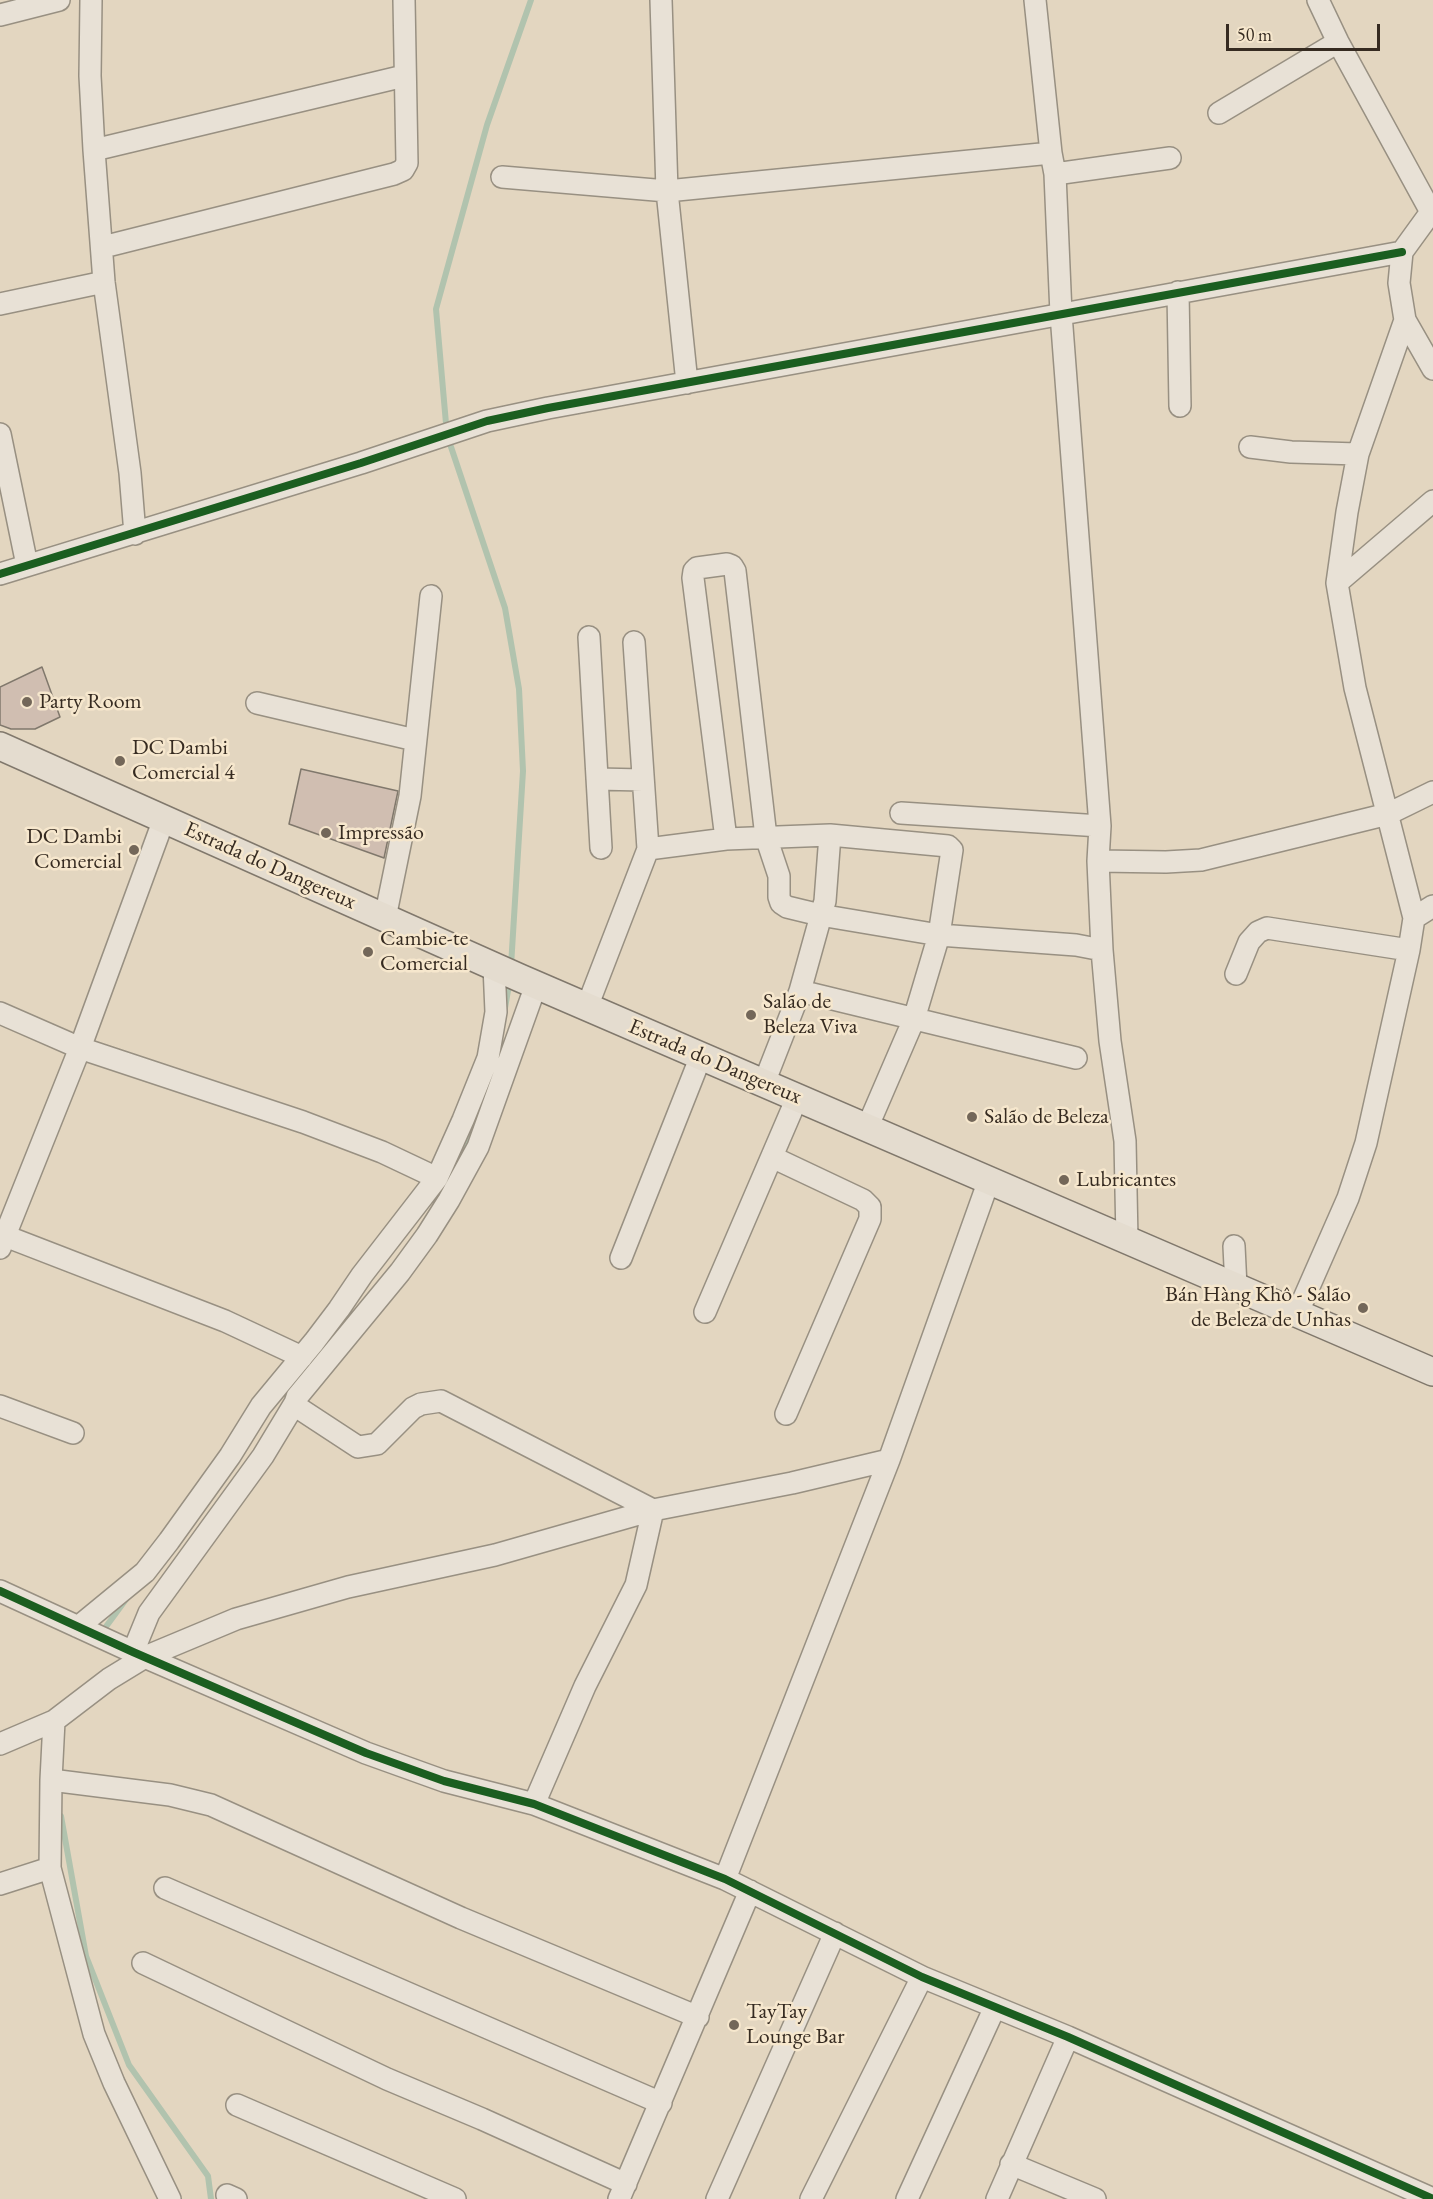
<!DOCTYPE html>
<meta charset="utf-8">
<style>
body{margin:0}
#map{position:relative;width:1433px;height:2199px;overflow:hidden;background:#e3d6c0;font-family:"EB Garamond",serif}
canvas{display:block}
.scale{position:absolute;left:1226px;top:24px;width:154px;height:27px;box-sizing:border-box;border:3px solid #362b21;border-top:0;padding-left:8px;font-size:18px;line-height:21px;white-space:nowrap;color:#362b21;-webkit-text-stroke:4px #f6e7cd;paint-order:stroke}
</style>
<div id="map">
<canvas width="1433" height="2199"></canvas>
<div class="scale">50 m</div>
</div>
<script>
const ctx = document.querySelector('canvas').getContext('2d');
ctx.lineJoin = 'round';
const shape = rows => new Path2D(rows.map(r => 'M' + r).join(''));
function strokePath(path, color, width, dash) { ctx.strokeStyle = color; ctx.lineWidth = width; ctx.lineCap = dash ? 'butt' : 'round'; ctx.setLineDash(dash || []); ctx.stroke(path); }
function fill(path, color) { ctx.fillStyle = color; ctx.fill(path, 'evenodd'); }
function label(font, color, halo, rows, align = 'center') {
  ctx.font = font + ' "EB Garamond",serif'; ctx.lineWidth = 5; ctx.setLineDash([]); ctx.textBaseline = 'middle'; ctx.strokeStyle = halo; ctx.fillStyle = color; for (const [text, x, y, turn = 0] of rows) {
    ctx.save(); ctx.translate(x, y); ctx.rotate((+turn || 0) * Math.PI / 180); ctx.textAlign = isNaN(turn) ? turn : align; if (halo) ctx.strokeText(text, 0, 0); ctx.fillText(text, 0, 0); ctx.restore();
  }
}
strokePath(shape([
 [511,966,523,771,519,689,505,608,447,435,436,309,487,125,531,0],
 [505,1008,510,979],
 [453,1166,464,1148,478,1110],
 [105,1628,127,1598],
 [61,1816,86,1956,129,2065,208,2176,211,2199]
]), '#b1c3ae', 6);
const building = shape([
 [42,667,60,717,35,729,11,729,0,725,0,687,42,667],
 [301,769,398,791,384,858,289,824,301,769]
]);
fill(building, '#d0beb1');
strokePath(building, '#80786c', 1.5);
const minor = shape([
 [91,0,90,76,94,150,104,282,130,473,135,534],
 [661,0,667,191,687,383],
 [1035,0,1051,153,1055,174,1061,314,1100,826,1098,861,1102,950,1110,1041,1125,1141,1127,1240],
 [0,15,59,0],
 [1219,113,1338,42],
 [94,150,404,76],
 [1055,174,1170,158],
 [502,177,667,191,1051,153],
 [103,247,394,174,403,170,407,163,404,0],
 [1178,292,1180,406],
 [0,304,104,282],
 [1405,320,1433,369],
 [0,434,27,565],
 [1250,447,1291,452,1358,454],
 [0,574,361,463,487,421,548,408,1402,252],
 [1337,583,1433,501],
 [589,637,601,848],
 [257,703,415,740],
 [597,779,643,780],
 [901,813,1100,826],
 [726,839,693,578,694,571,697,568,727,564,732,566,735,571,766,837,779,876,779,897,781,903,787,907,820,915,939,935,1076,945,1102,950],
 [648,849,726,839,830,835,948,846,952,850,939,935,914,1019,867,1128],
 [1098,861,1166,862,1201,860,1388,814,1433,792],
 [385,918,410,796,431,596],
 [1414,918,1433,906],
 [1236,974,1249,942,1258,932,1267,928,1409,950],
 [800,991,1076,1058],
 [587,1007,648,849,634,642],
 [0,1013,80,1048,303,1122,382,1152,437,1178],
 [764,1083,800,991,825,901,830,835],
 [772,1157,863,1200,870,1207,870,1219,786,1414],
 [0,1234,225,1321,302,1357],
 [1234,1246,1236,1287],
 [0,1248,80,1048,164,819],
 [621,1258,701,1056],
 [705,1312,797,1098],
 [1297,1314,1348,1198,1366,1143,1409,950,1414,918,1355,688,1337,583,1347,512,1358,454,1405,320,1399,283,1402,252,1431,212,1338,42,1318,0],
 [295,1403,297,1407,358,1447,377,1444,413,1408,421,1404,441,1401,653,1510,636,1585,585,1686,534,1804],
 [0,1406,73,1433],
 [0,1591,133,1652,366,1753,444,1781,534,1804,725,1879,922,1977,1068,2037,1433,2199],
 [78,1627,145,1572,169,1541,230,1456,261,1406,314,1342,339,1309,362,1275,437,1178,463,1120,488,1058,496,1012,494,966],
 [133,1652,149,1613,263,1456,295,1403,297,1397,400,1272,427,1235,449,1200,478,1147,536,985],
 [0,1744,54,1721,109,1679,145,1657,236,1619,348,1587,495,1555,653,1510,792,1483,889,1460],
 [51,1780,170,1795,211,1805,461,1918,698,2017],
 [50,1868,94,2034,114,2083,170,2199],
 [725,1879,889,1460,989,1180],
 [0,1884,50,1868,51,1780,54,1721],
 [165,1888,661,2103],
 [143,1963,387,2079,482,2119,626,2184],
 [237,2105,455,2199],
 [1011,2164,1095,2199],
 [227,2195,236,2199],
 [619,2199,750,1891],
 [717,2199,835,1933],
 [811,2199,922,1977],
 [907,2199,995,2007],
 [997,2199,1068,2037]
]);
const major = shape([
 [0,746,520,978,1433,1372]
]);
strokePath(minor, '#989082', 24);
strokePath(major, '#80786c', 30);
strokePath(minor, '#e8e1d6', 21);
strokePath(major, '#e4dccf', 27);
strokePath(shape([
 [0,574,361,463,487,421,548,408,1402,252],
 [0,1591,133,1652,366,1753,444,1781,534,1804,725,1879,922,1977,1068,2037,1433,2199]
]), '#1b5e20', 8);
for (const [x, y, r, color] of [
 [27,702,6,"#736759"],
 [120,761,6,"#736759"],
 [326,833,6,"#736759"],
 [134,850,6,"#736759"],
 [368,952,6,"#736759"],
 [751,1015,6,"#736759"],
 [972,1117,6,"#736759"],
 [1064,1180,6,"#736759"],
 [1363,1308,6,"#736759"],
 [734,2025,6,"#736759"]
]) { const dot = new Path2D(); dot.arc(x, y, r, 0, 2 * Math.PI); ctx.fillStyle = color; ctx.fill(dot); strokePath(dot, '#f6e7cd', 2); }
label('22px', '#362b21', '#f6e7cd', [
 ["Party Room",39,702],
 ["DC Dambi",132,748],
 ["Comercial 4",132,773],
 ["Impressão",338,833],
 ["DC Dambi",122,837,"right"],
 ["Comercial",122,862,"right"],
 ["Cambie-te",380,939],
 ["Comercial",380,964],
 ["Salão de",763,1002],
 ["Beleza Viva",763,1027],
 ["Salão de Beleza",984,1117],
 ["Lubricantes",1076,1180],
 ["Bán Hàng Khô - Salão",1351,1295,"right"],
 ["de Beleza de Unhas",1351,1320,"right"],
 ["TayTay",746,2012],
 ["Lounge Bar",746,2037]
], 'left');
label('22px', '#362b21', '#f6e7cd', [
 ["Estrada do Dangereux",270,866,24],
 ["Estrada do Dangereux",715,1062,23]
]);
</script>
